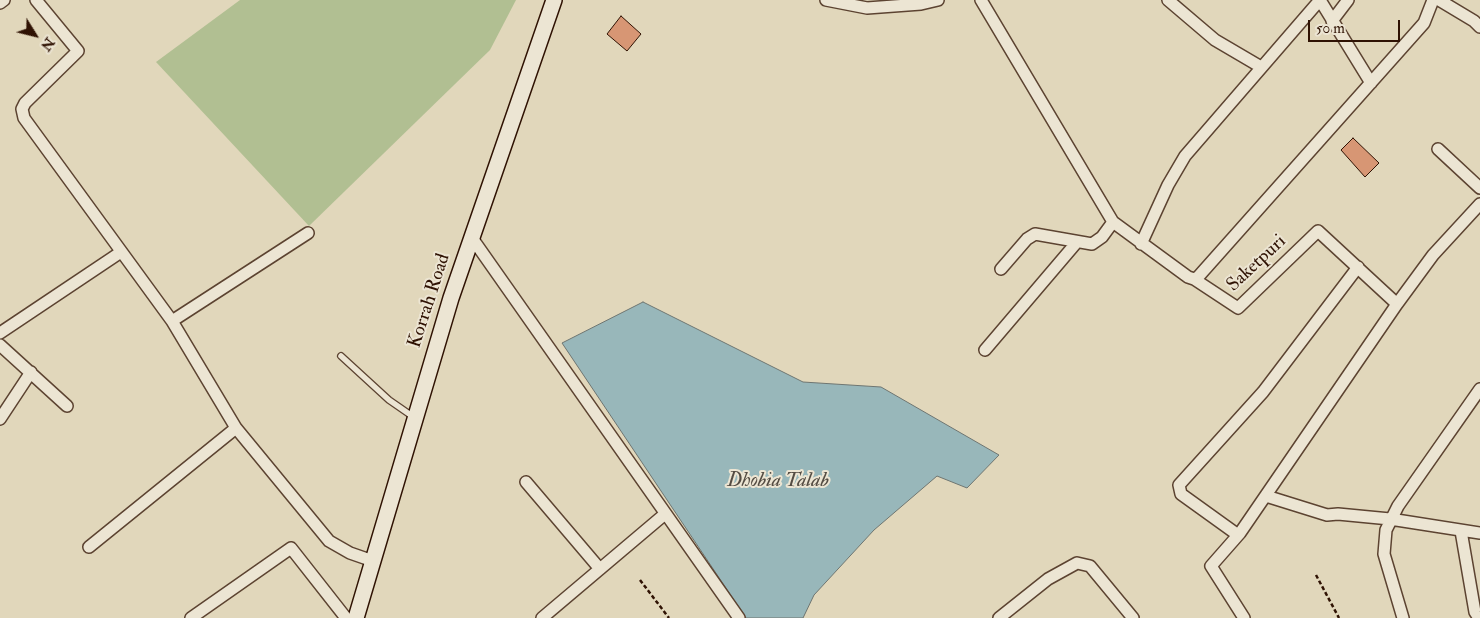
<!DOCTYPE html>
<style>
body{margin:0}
#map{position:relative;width:1480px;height:618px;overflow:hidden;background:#e1d7bb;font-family:"IM FELL Double Pica",serif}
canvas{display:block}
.north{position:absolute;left:10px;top:10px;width:50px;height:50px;-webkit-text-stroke:4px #ece5d3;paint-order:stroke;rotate:126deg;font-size:14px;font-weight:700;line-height:20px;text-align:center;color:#2f1203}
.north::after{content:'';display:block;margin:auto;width:18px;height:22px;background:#2f1203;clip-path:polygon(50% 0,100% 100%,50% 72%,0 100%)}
.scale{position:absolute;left:1308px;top:20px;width:92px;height:22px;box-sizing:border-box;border:2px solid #2f1203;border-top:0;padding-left:6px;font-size:15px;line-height:18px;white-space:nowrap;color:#2f1203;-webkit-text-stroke:4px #ece5d3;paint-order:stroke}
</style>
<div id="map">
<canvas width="1480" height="618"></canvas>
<div class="north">N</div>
<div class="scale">50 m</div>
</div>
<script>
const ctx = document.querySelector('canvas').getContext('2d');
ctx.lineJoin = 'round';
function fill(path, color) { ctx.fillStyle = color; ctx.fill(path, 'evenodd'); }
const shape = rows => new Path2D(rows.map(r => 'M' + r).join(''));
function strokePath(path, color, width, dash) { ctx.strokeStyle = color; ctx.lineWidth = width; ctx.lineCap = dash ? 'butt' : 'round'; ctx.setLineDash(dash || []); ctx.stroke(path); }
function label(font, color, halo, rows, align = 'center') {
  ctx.font = font + ' "IM FELL Double Pica",serif'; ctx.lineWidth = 4; ctx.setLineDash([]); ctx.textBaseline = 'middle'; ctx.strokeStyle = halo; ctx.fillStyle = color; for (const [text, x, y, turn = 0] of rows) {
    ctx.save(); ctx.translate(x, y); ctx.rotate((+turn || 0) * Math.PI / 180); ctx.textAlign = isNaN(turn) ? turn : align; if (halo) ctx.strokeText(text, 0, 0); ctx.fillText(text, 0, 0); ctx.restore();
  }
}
fill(shape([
 [240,0,516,0,490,50,309,226,156,62]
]), '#b1bf92');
const water = shape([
 [643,302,803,382,881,387,999,455,967,488,937,476,874,530,814,595,803,618,746,618,562,343,643,302]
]);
fill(water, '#98b7ba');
strokePath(water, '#6e7571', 1);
const building = shape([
 [621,16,641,34,627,51,607,34,621,16],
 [1353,138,1379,163,1365,177,1341,150,1353,138]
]);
fill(building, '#d79674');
strokePath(building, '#2f1203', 1);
const lane = shape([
 [341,356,389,400,415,418]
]);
const street = shape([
 [36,0,78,51,25,103,22,109,24,118,172,321,236,428,329,541,350,553,373,561],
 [826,0,867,8,921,4,938,0],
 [981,0,1113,222,1188,277,1194,279,1198,277,1424,23,1433,0],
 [1168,0,1215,40,1261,67],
 [1320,0,1371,83],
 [1439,0,1474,21,1480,27],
 [0,3,4,0],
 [1332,21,1348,0],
 [1438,149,1480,188],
 [472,238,739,618],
 [1141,244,1168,185,1185,156,1320,0],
 [1001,269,1027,239,1035,234,1092,244,1102,237,1113,222],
 [1194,279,1238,308,1318,231,1397,304],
 [172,321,308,233],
 [0,333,121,252],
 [0,345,67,406],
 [985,350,1077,242],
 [0,419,31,372],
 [526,482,600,569],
 [1266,496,1327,515,1338,514,1390,519,1480,533],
 [1461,531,1475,612,1479,618],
 [1238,535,1181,494,1179,485,1263,392,1358,267],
 [89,547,236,428],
 [191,618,291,548,346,618],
 [542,618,665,514],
 [999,618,1048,579,1077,563,1090,566,1133,618],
 [1244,618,1211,566,1240,533,1397,304,1433,255,1480,204],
 [1403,618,1384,554,1386,530,1398,506,1480,389]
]);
const secondary = shape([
 [356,618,451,298,554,0]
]);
strokePath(lane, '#5c4331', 8);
strokePath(street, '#5c4331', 14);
strokePath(secondary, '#2f1203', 18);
strokePath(shape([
 [1316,575,1339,618],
 [640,580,669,618]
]), '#2f1203', 2.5, [4, 2.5]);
strokePath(lane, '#ece5d3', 5.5);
strokePath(street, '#ece5d3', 11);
strokePath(secondary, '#ece5d3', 15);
label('19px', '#2f1203', '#ece5d3', [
 ["Saketpuri",1257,264,-43],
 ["Korrah Road",430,301,-72]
]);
label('italic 20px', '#544c43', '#ece5d3', [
 ["Dhobia Talab",778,482]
]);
</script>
